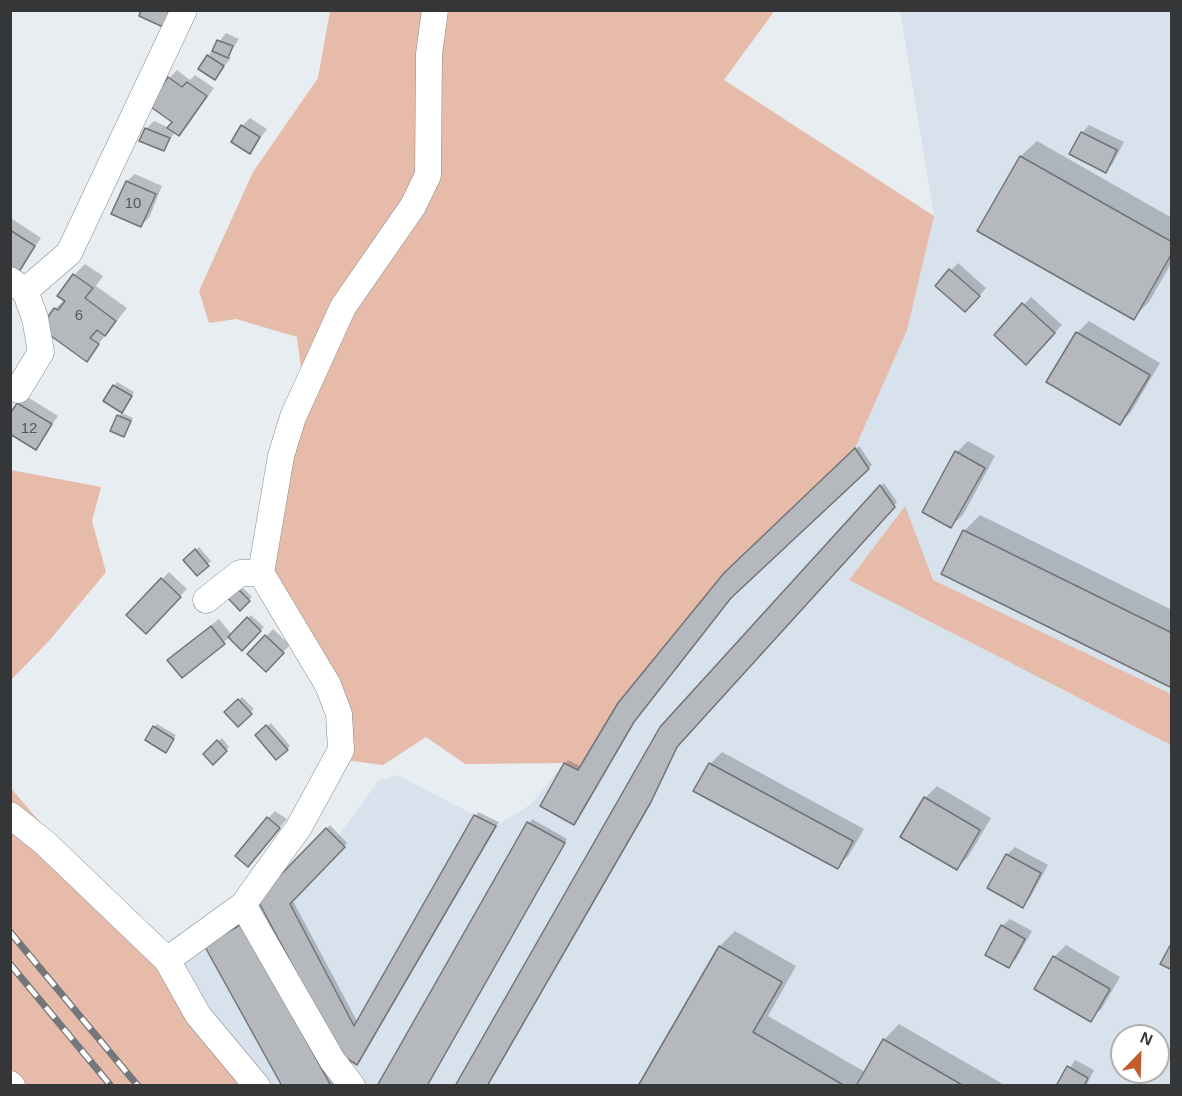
<!DOCTYPE html>
<style>
body{margin:0}
#map{position:relative;width:1182px;height:1096px;overflow:hidden;background:#e8edf1;font-family:Helvetica,sans-serif}
canvas{display:block}
.frame{position:absolute;inset:0;border:12px solid #343638;pointer-events:none}
.north{position:absolute;left:1110px;top:1024px;width:60px;height:60px;box-sizing:border-box;background:#fff;border:2px solid #aeafaf;border-radius:50%;rotate:23deg;font-size:16px;font-weight:700;line-height:24px;text-align:center;color:#343638}
.north::after{content:'';display:block;margin:auto;width:21px;height:27px;background:#c25c2e;clip-path:polygon(50% 0,100% 100%,50% 72%,0 100%)}
</style>
<div id="map">
<canvas width="1182" height="1096"></canvas>
<div class="frame"></div>
<div class="north">N</div>
</div>
<script>
const ctx = document.querySelector('canvas').getContext('2d');
ctx.lineJoin = 'round';
function fill(path, color) { ctx.fillStyle = color; ctx.fill(path, 'evenodd'); }
const shape = rows => new Path2D(rows.map(r => 'M' + r).join(''));
function strokePath(path, color, width, dash) { ctx.strokeStyle = color; ctx.lineWidth = width; ctx.lineCap = dash ? 'butt' : 'round'; ctx.setLineDash(dash || []); ctx.stroke(path); }
function label(font, color, halo, rows, align = 'center') {
  ctx.font = font + ' Helvetica,sans-serif'; ctx.lineWidth = 5; ctx.setLineDash([]); ctx.textBaseline = 'middle'; ctx.strokeStyle = halo; ctx.fillStyle = color; for (const [text, x, y, turn = 0] of rows) {
    ctx.save(); ctx.translate(x, y); ctx.rotate((+turn || 0) * Math.PI / 180); ctx.textAlign = isNaN(turn) ? turn : align; if (halo) ctx.strokeText(text, 0, 0); ctx.fillText(text, 0, 0); ctx.restore();
  }
}
fill(shape([
 [900,11,1171,11,1171,1085,242,1085,171,955,257,899,326,828,337,838,378,781,397,775,496,826,531,804,564,763,934,216],
 [1122,1036,1158,1036,1158,1072,1122,1072]
]), '#d8e2ed');
fill(shape([
 [330,11,772,11,773,13,724,80,934,216,907,330,855,448,578,770,564,763,465,764,426,737,383,765,345,760,270,572,302,376,297,337,236,319,209,323,199,291,253,172,318,78],
 [11,470,101,487,92,521,106,572,49,641,11,680],
 [905,506,933,580,1171,694,1171,745,849,580],
 [10,787,33,814,123,909,242,1085,11,1085]
]), '#e7bbaa');
fill(shape([
 [226,33,239,39,228,56,231,58,215,78,208,56],
 [177,70,190,80,195,75,214,88,186,127,178,134,175,132,164,149,146,129,154,121,170,128,174,122,169,78],
 [250,118,267,129,250,152,242,126],
 [1089,125,1124,142,1113,163,1106,171,1082,133],
 [1037,141,1172,218,1172,262,1149,302,1133,318,979,230,1021,156],
 [135,174,162,186,149,218,141,225,127,181],
 [12,219,41,238,16,273,10,269],
 [958,263,986,288,973,303,937,285],
 [85,264,103,276,96,286,127,308,86,360,55,309,65,299,74,275],
 [1031,297,1062,325,1034,355,996,335],
 [1089,321,1160,363,1131,412,1120,423,1048,382,1078,332],
 [117,382,134,392,125,408,105,400],
 [26,396,58,416,35,448,18,404],
 [122,413,133,418,124,435,119,416],
 [968,441,995,456,963,515,951,526,957,452],
 [859,446,872,465,733,593,637,717,574,823,565,764,568,760,582,767,725,574],
 [884,483,897,502,680,742,654,797,487,1086,661,728],
 [980,515,1172,610,1172,686,964,531],
 [199,547,211,561,197,574,185,560],
 [169,572,187,589,146,632,128,615],
 [240,585,252,597,240,609,228,596],
 [251,615,264,627,242,649,230,637,182,676,177,652,219,619,232,635],
 [273,629,290,645,266,670,249,654],
 [242,697,254,709,238,724,227,712],
 [271,723,290,746,276,758,257,736],
 [157,724,176,735,166,751,154,727],
 [222,738,229,747,213,763,205,754],
 [722,752,864,829,849,855,837,867,710,764],
 [937,786,991,818,968,857,956,868,925,798],
 [275,811,287,819,255,857,268,818],
 [478,812,499,822,357,1064,259,899,330,825,347,843,292,899,358,1023],
 [532,819,567,839,427,1086,379,1086],
 [1015,847,1048,865,1030,898,1022,906,1007,855],
 [1010,919,1032,931,1016,959,1009,966,1002,926],
 [245,922,336,1086,283,1086,209,942],
 [735,931,796,966,768,1016,865,1072,884,1040,899,1024,1003,1084,639,1086,720,946],
 [1066,945,1120,977,1102,1008,1090,1020,1054,957],
 [1075,1060,1094,1070,1086,1086,1058,1086]
]), '#0003');
const building = shape([
 [141,10,171,10,163,27,139,16,141,10],
 [217,40,233,46,228,58,212,51,217,40],
 [207,55,224,66,215,80,198,69,207,55],
 [168,77,182,87,187,82,207,96,179,136,167,128,172,122,148,105,168,77],
 [241,125,260,137,250,154,231,142,241,125],
 [145,128,170,138,164,151,139,141,145,128],
 [1081,132,1117,150,1106,173,1069,154,1081,132],
 [1020,156,1172,242,1172,253,1134,320,977,231,1020,156],
 [126,181,156,194,141,227,111,214,126,181],
 [10,230,35,246,17,275,10,271,10,230],
 [949,269,980,296,965,312,935,286,949,269],
 [73,274,93,288,85,298,116,321,105,336,97,330,90,338,99,344,87,362,40,328,54,308,58,310,65,301,57,296,73,274],
 [1022,303,1055,333,1026,365,994,335,1022,303],
 [1076,332,1150,375,1120,425,1046,382,1076,332],
 [113,385,132,396,122,413,103,401,113,385],
 [17,403,52,424,36,450,10,434,10,414,17,403],
 [117,415,131,421,124,437,110,431,117,415],
 [855,448,869,469,731,598,634,722,574,825,540,806,564,763,578,770,618,703,724,573,855,448],
 [955,451,985,468,951,528,922,512,955,451],
 [880,485,895,507,677,747,651,802,487,1086,455,1086,660,727,880,485],
 [963,530,1172,633,1172,688,941,574,963,530],
 [195,549,209,566,197,576,183,560,195,549],
 [161,578,181,597,146,634,126,615,161,578],
 [236,587,250,601,240,611,226,596,236,587],
 [247,617,261,631,242,651,228,637,247,617],
 [211,626,225,644,182,678,167,660,211,626],
 [265,635,284,653,266,672,247,654,265,635],
 [238,699,252,714,238,727,224,712,238,699],
 [266,725,288,750,276,760,255,735,266,725],
 [153,726,174,739,166,753,145,740,153,726],
 [217,740,227,751,213,765,203,754,217,740],
 [709,763,853,841,838,869,693,791,709,763],
 [924,797,980,830,957,870,900,837,924,797],
 [474,815,496,826,357,1065,340,1054,257,899,326,828,345,847,290,904,354,1026,474,815],
 [267,817,280,828,248,867,235,856,267,817],
 [527,822,565,843,427,1086,377,1086,527,822],
 [1006,854,1041,873,1023,908,987,888,1006,854],
 [242,924,331,1086,282,1086,204,945,242,924],
 [1001,925,1025,939,1009,968,985,955,1001,925],
 [1172,942,1172,970,1160,964,1172,942],
 [719,946,782,982,753,1032,845,1086,638,1086,719,946],
 [1053,956,1110,989,1091,1022,1034,989,1053,956],
 [883,1039,964,1086,856,1086,883,1039],
 [1067,1066,1088,1078,1084,1086,1056,1086,1067,1066]
]);
fill(building, '#b5b9bd');
strokePath(building, '#707478', 1.5);
const minor = shape([
 [10,280,25,291,35,318,41,352,18,390],
 [25,291,69,253,184,10],
 [261,573,328,685,339,714,341,750,299,827,243,905,332,1060,352,1086],
 [206,600,240,573,261,573,281,456,293,417,343,307,413,206,428,175,429,54,435,10],
 [10,815,45,843,167,960,198,1015,257,1086],
 [167,960,243,905],
 [10,1084,12,1086]
]);
strokePath(minor, '#858a8e', 27);
strokePath(minor, '#fff', 26);
const rail = shape([
 [10,932,138,1086],
 [10,964,111,1086]
]);
strokePath(rail, '#74777a', 7);
strokePath(rail, '#fff', 4.5, [14]);
label('15px', '#545759', null, [
 ["10",133,204],
 ["6",79,316],
 ["12",29,429]
]);
</script>
